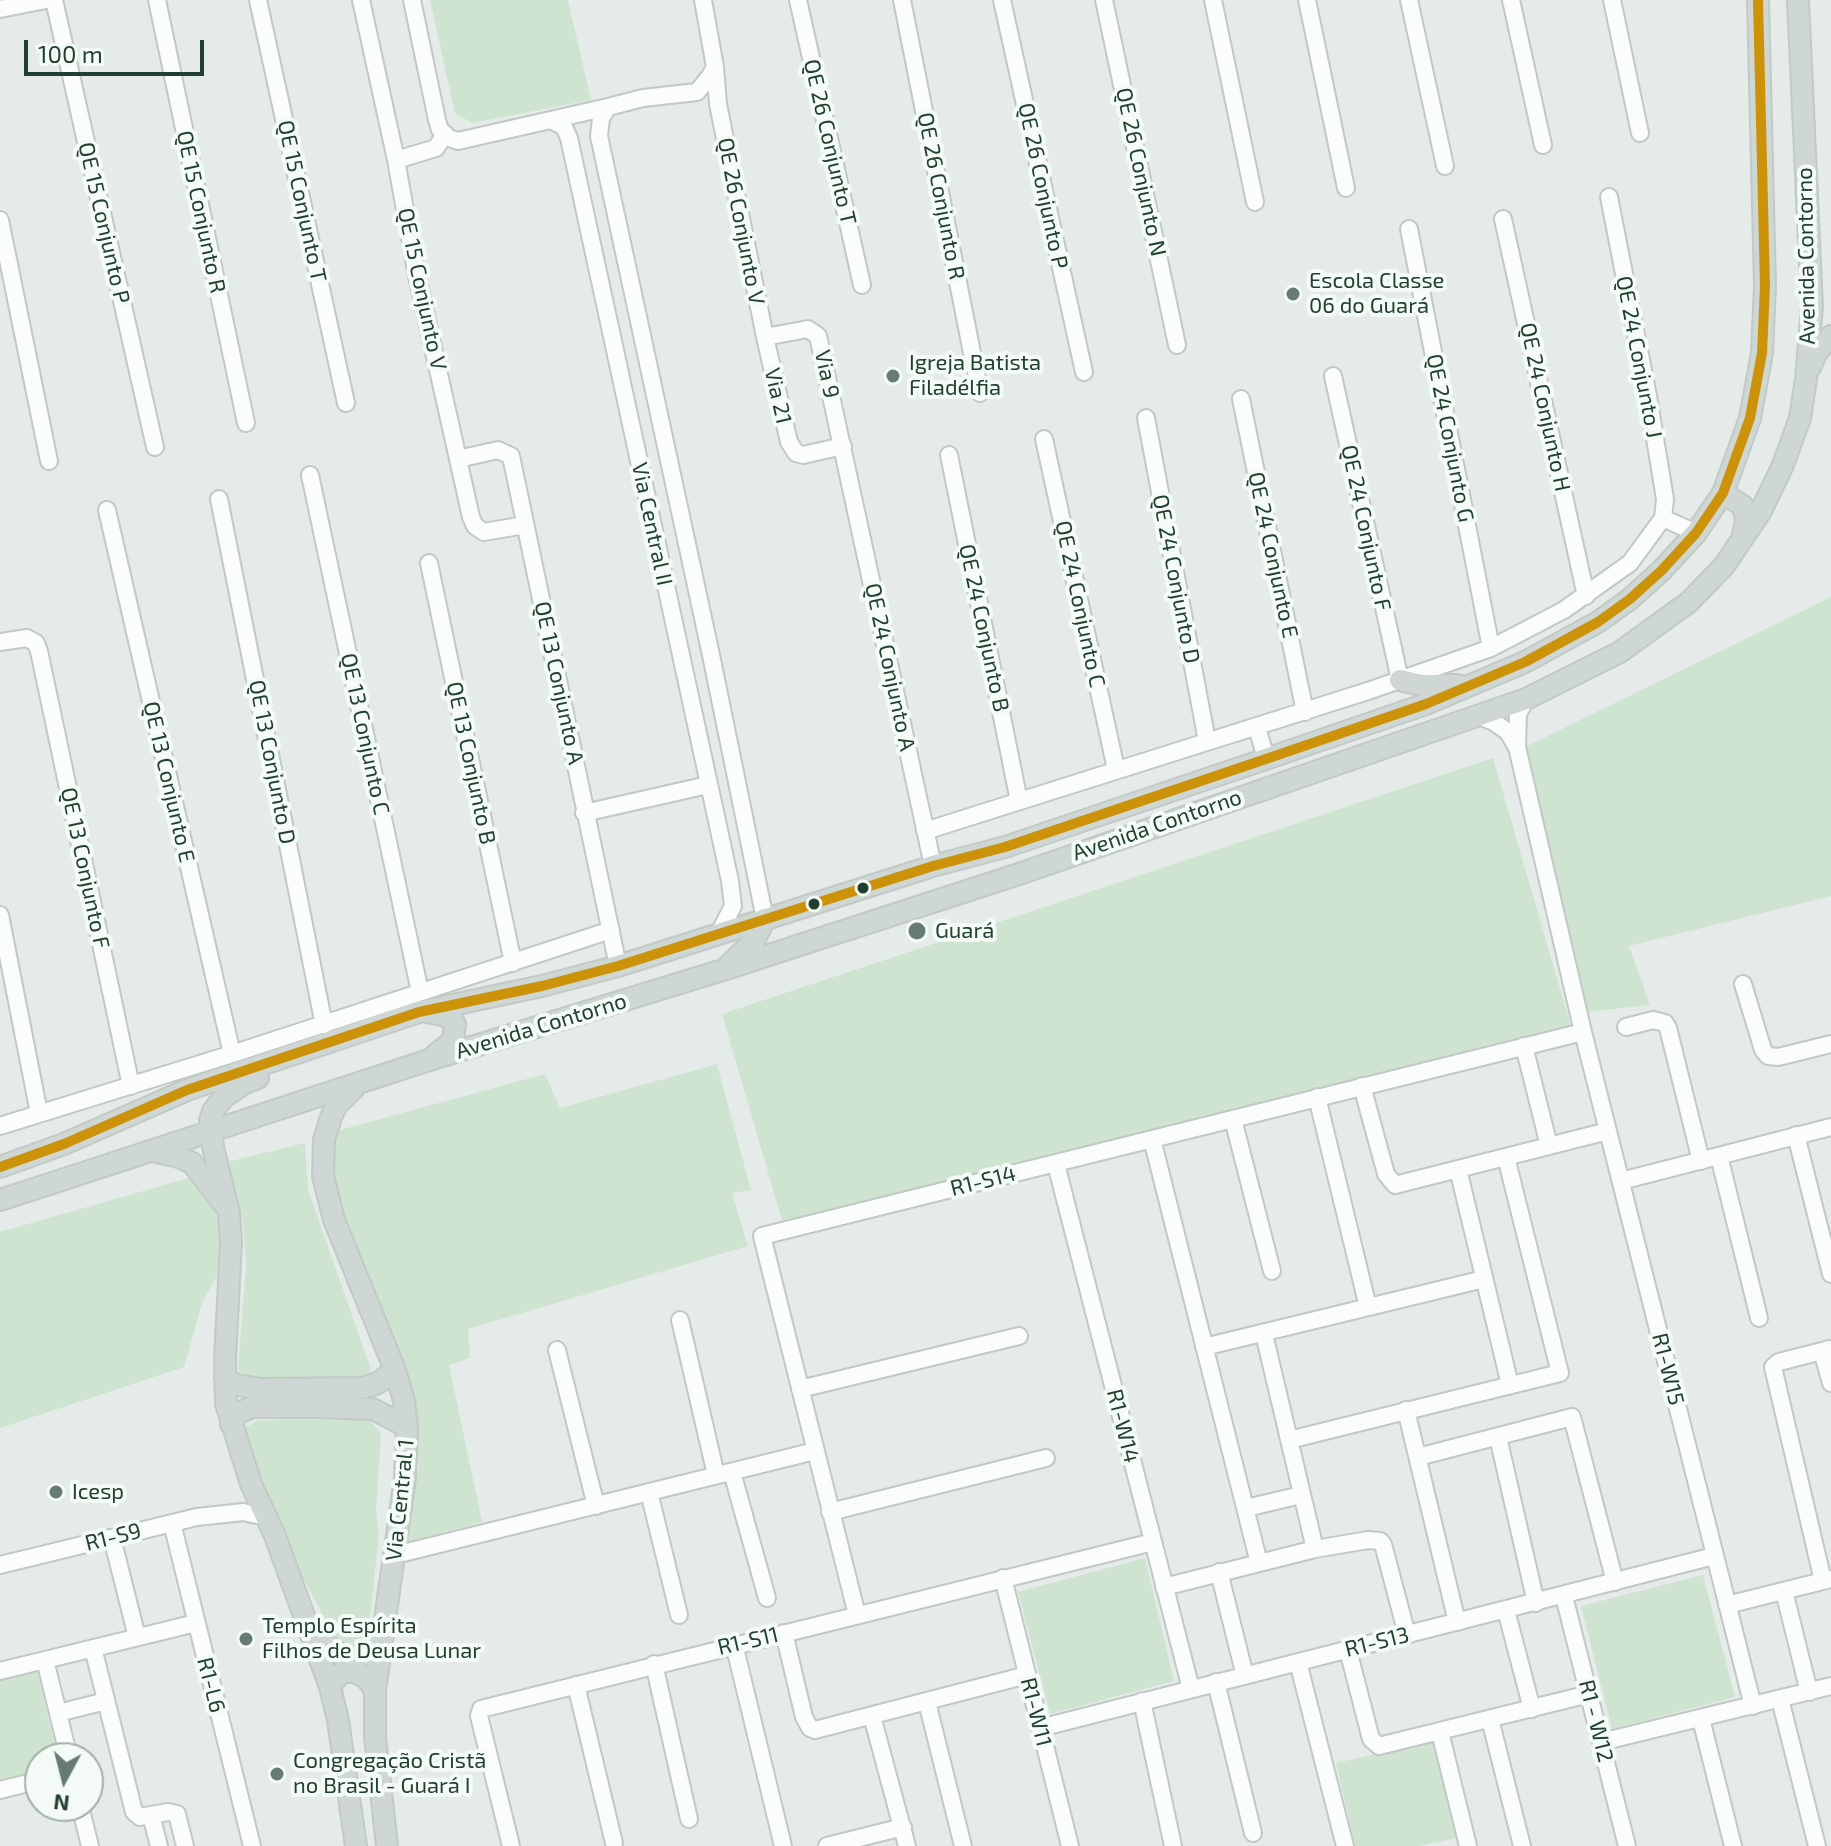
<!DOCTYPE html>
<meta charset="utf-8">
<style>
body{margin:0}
#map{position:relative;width:1831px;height:1846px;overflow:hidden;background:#e5ebe8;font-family:"Exo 2",sans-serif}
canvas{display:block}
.north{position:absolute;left:24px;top:1742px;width:80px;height:80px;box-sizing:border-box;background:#f4faf6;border:2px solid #a0b0a8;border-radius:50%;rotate:187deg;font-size:22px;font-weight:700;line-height:32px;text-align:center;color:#224032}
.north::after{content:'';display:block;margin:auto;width:28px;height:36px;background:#667c72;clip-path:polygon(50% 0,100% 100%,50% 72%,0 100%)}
.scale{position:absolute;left:24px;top:40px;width:180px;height:36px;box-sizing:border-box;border:4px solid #224032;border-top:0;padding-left:10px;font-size:24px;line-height:28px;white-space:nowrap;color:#224032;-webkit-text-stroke:6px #f4faf6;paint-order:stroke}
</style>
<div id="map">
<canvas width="1831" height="1846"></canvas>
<div class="north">N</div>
<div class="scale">100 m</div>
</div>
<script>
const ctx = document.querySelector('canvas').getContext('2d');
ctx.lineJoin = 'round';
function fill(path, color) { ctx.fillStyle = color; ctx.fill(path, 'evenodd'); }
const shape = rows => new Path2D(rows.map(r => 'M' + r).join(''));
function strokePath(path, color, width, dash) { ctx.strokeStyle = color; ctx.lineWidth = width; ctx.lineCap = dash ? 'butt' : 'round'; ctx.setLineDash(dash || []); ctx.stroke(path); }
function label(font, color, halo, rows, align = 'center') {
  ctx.font = font + ' "Exo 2",sans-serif'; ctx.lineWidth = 8; ctx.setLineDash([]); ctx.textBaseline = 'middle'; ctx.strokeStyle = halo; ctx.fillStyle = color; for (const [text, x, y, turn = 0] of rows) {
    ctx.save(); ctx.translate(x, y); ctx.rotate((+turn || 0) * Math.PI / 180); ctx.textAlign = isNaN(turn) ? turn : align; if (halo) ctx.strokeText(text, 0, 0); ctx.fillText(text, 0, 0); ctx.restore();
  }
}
fill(shape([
 [430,0,568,0,591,100,472,123,455,113],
 [1831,597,1831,896,1629,946,1650,1005,1586,1012,1521,749],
 [1493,758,1572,1030,783,1224,722,1014],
 [717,1064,751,1190,732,1193,748,1246,468,1329,470,1358,449,1365,482,1522,401,1544,419,1465,395,1343,331,1191,336,1131,545,1074,560,1108],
 [305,1143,308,1189,373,1375,364,1380,251,1382,238,1370,246,1266,243,1223,227,1162],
 [189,1178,217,1209,222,1266,202,1303,184,1367,0,1428,0,1232],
 [369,1419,381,1434,376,1509,379,1534,367,1645,358,1653,331,1639,320,1609,302,1576,245,1440,245,1428,258,1420],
 [1145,1558,1174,1681,1050,1714,1018,1592],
 [1703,1575,1735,1697,1612,1729,1581,1606],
 [37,1671,58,1758,40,1758,40,1773,0,1783,0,1680],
 [1434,1741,1457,1838,1419,1846,1355,1846,1336,1763]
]), '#cee4d1');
const minor = shape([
 [54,0,155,447],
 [157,0,246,423],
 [258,0,346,403],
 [361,0,396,160,417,276,471,517,475,526,484,532,525,525],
 [412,0,437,120,440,130,449,138,458,141,608,107],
 [703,0,715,67,710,76,697,92,643,98,608,107,601,118,599,136,711,655,765,919],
 [798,0,862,285],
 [902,0,980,393],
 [1002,0,1084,372],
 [1104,0,1177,345],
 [1213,0,1255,202],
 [1307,0,1346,188],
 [1409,0,1445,166],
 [1511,0,1543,145],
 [1612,0,1640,133],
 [0,9,46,0],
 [715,67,718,104,765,337,789,442,796,453,803,455,843,446],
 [551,120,564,127,569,138,730,881,733,906,719,933],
 [396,160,436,148,445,134],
 [1503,219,1586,596],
 [0,220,49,461],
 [1409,229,1491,648],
 [765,337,808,329,818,336,933,866],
 [1333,376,1400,680],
 [1241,399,1305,712],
 [1146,418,1207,741],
 [1044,439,1116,769],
 [949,455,1019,801],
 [458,459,498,450,511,456,618,966],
 [310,475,420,992],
 [219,499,324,1025],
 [107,510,232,1054],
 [1663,518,1696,533],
 [429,563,513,963],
 [0,642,27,638,36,643,39,651,131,1086],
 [1526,699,1518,714,1517,747,1583,1032,1753,1706],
 [1477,715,1494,722,1508,732,1516,746],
 [1257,727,1266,759],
 [584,813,708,785],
 [925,831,1368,691,1491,648,1564,610,1630,563,1663,518,1665,499,1648,396,1609,197],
 [0,915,39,1113],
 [1743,984,1763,1050,1768,1056,1778,1057,1831,1044],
 [1626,1027,1653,1020,1665,1023,1668,1028,1701,1161],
 [1524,1046,1549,1146],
 [1362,1086,1386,1174,1395,1185,1608,1131],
 [1317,1097,1368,1307],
 [1233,1119,1272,1271],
 [0,1126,232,1054,611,930],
 [1796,1135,1831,1274],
 [1152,1139,1259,1563],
 [1719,1156,1759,1318],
 [1056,1164,1191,1689],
 [1458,1169,1510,1385],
 [1621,1181,1831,1127],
 [680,1320,716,1475],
 [1264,1334,1315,1549],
 [1204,1347,1484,1279],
 [1829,1349,1822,1351,1831,1383],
 [557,1350,596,1506],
 [1822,1351,1779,1362,1773,1367,1823,1581],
 [800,1389,1019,1336],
 [1406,1410,1457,1622],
 [1498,1437,1536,1603],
 [1289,1440,1560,1373,1506,1157],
 [1418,1457,1572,1417,1615,1582],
 [732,1472,767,1598],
 [649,1492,679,1615],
 [1246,1508,1301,1495],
 [830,1512,1046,1458],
 [172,1523,252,1846],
 [112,1538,137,1637],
 [395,1555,815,1451],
 [0,1565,197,1517,243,1512,266,1517],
 [1219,1572,1245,1676],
 [1003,1578,1070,1846],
 [1164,1587,1315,1549,1368,1540,1380,1541,1383,1544,1407,1635],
 [1784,1591,1809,1692],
 [1564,1596,1627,1846],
 [1727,1605,1831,1579],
 [1506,1610,1532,1709],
 [857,1615,762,1236,1583,1032],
 [784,1633,804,1717,810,1728,815,1730,1027,1675],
 [734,1644,783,1846],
 [93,1648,134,1812,140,1817,168,1812,177,1814,185,1846],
 [1348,1650,1371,1739,1379,1746,1589,1694],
 [45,1660,69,1758],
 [1298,1662,1345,1846],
 [654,1664,689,1819],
 [0,1671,196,1623],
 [1216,1682,1253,1833],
 [576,1685,614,1843],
 [1780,1699,1817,1846],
 [1142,1701,1173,1846],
 [927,1702,963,1846],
 [58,1713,106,1701],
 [872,1716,907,1846],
 [1490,1719,1522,1846],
 [1701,1719,1733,1846],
 [1040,1728,1714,1556],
 [1440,1732,1468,1846],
 [1601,1742,1831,1686],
 [0,1790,40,1780],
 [80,1806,90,1846],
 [151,1815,159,1846],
 [511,1846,479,1716,481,1709,1153,1542],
 [827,1846,903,1827]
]);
const major = shape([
 [1811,366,1816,353,1831,336],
 [1723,493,1743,506,1746,519,1743,536],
 [1400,680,1421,685,1458,685],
 [728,966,754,941,765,919],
 [426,1012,443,1015,452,1019,455,1024,453,1041,436,1054],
 [258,1078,245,1083,224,1097,213,1111,210,1121,213,1147,229,1213,231,1242,225,1360,226,1404,251,1484,275,1536,330,1687,338,1720,356,1846],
 [354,1088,337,1105,331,1117,324,1140,323,1176,334,1220,395,1370,404,1401,407,1427,405,1478,375,1690,375,1737,387,1846],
 [153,1151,179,1157,192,1163,223,1203],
 [0,1167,64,1144,187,1090,419,1012,542,986,618,966,933,866,1005,847,1266,759,1426,704,1525,662,1598,622,1630,599,1661,571,1696,533,1723,493,1750,418,1762,353,1765,286,1758,0],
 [0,1200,426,1061,726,969,1019,874,1526,699,1620,652,1689,602,1724,566,1761,511,1783,465,1800,418,1806,379,1812,306,1798,0],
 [225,1378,237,1385,261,1389,363,1388,378,1383,395,1370],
 [231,1424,238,1413,253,1407,317,1407,373,1409,407,1427],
 [313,1637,347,1658,367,1655,381,1642],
 [330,1687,338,1676,344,1672,355,1672,366,1678,375,1690]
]);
strokePath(minor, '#c2c8c5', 20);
strokePath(major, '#c1cac6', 24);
strokePath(minor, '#fbfcfc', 16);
strokePath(major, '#ced7d3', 20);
strokePath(shape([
 [0,1167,64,1144,187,1090,419,1012,542,986,618,966,933,866,1005,847,1266,759,1426,704,1525,662,1598,622,1630,599,1661,571,1696,533,1723,493,1750,418,1762,353,1765,286,1758,0]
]), '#cc920a', 10);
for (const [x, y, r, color] of [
 [1293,294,8,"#667c72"],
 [893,376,8,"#667c72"],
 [863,888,7,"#224032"],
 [814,904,7,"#224032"],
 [917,931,10,"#667c72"],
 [56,1492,8,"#667c72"],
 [246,1639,8,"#667c72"],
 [277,1774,8,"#667c72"]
]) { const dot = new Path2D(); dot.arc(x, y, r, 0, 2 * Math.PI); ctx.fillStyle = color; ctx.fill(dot); strokePath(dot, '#f4faf6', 3); }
label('22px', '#224032', '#f4faf6', [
 ["QE 26 Conjunto T",830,142,77],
 ["QE 26 Conjunto N",1141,172,78],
 ["QE 26 Conjunto P",1043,186,78],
 ["QE 26 Conjunto R",941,196,79],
 ["QE 15 Conjunto T",302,201,78],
 ["QE 15 Conjunto R",201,212,78],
 ["QE 26 Conjunto V",741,221,79],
 ["QE 15 Conjunto P",104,223,77],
 ["Avenida Contorno",1806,256,-91],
 ["QE 15 Conjunto V",422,289,78],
 ["QE 24 Conjunto J",1639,357,79],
 ["Via 9",827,374,78],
 ["Via 21",778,396,77],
 ["QE 24 Conjunto H",1545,407,78],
 ["QE 24 Conjunto G",1450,438,79],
 ["Via Central II",652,524,78],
 ["QE 24 Conjunto F",1366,528,78],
 ["QE 24 Conjunto E",1273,555,78],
 ["QE 24 Conjunto D",1176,579,79],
 ["QE 24 Conjunto C",1080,604,78],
 ["QE 24 Conjunto B",984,628,78],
 ["QE 24 Conjunto A",890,667,78],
 ["QE 13 Conjunto A",559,683,78],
 ["QE 13 Conjunto C",365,734,78],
 ["QE 13 Conjunto D",272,762,79],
 ["QE 13 Conjunto B",471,763,78],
 ["QE 13 Conjunto E",169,782,77],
 ["Avenida Contorno",1157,825,-19],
 ["QE 13 Conjunto F",85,868,78],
 ["Avenida Contorno",541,1026,-17],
 ["R1-S14",983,1181,-14],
 ["R1-W15",1668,1369,76],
 ["R1-W14",1123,1426,76],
 ["Via Central 1",400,1500,-84],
 ["R1-S9",113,1537,-14],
 ["R1-S11",748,1641,-13],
 ["R1-S13",1377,1642,-14],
 ["R1-L6",211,1685,76],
 ["R1-W11",1036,1712,76],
 ["R1 - W12",1596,1721,76]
]);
label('22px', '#224032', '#f4faf6', [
 ["Escola Classe",1309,281],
 ["06 do Guará",1309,306],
 ["Igreja Batista",909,363],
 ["Filadélfia",909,388],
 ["Guará",935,931],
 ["Icesp",72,1492],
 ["Templo Espírita",262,1626],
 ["Filhos de Deusa Lunar",262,1651],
 ["Congregação Cristã",293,1761],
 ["no Brasil - Guará I",293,1786]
], 'left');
</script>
